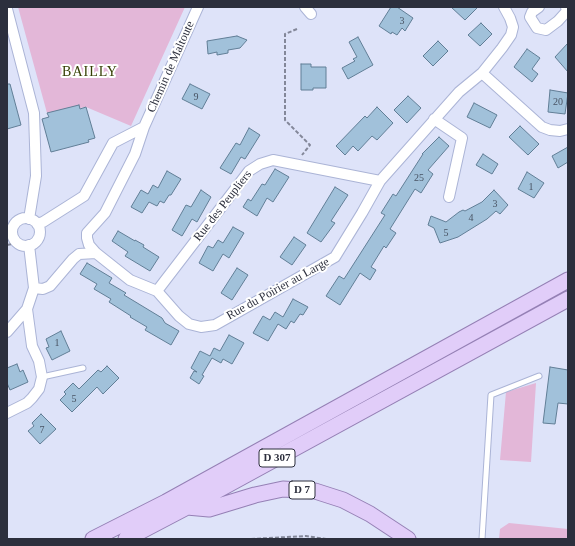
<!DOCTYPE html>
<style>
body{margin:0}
#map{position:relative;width:575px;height:546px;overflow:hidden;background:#dee3f9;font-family:"Times New Roman",serif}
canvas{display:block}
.frame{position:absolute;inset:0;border:8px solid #2c2f3d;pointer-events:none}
</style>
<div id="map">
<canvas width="575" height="546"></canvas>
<div class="frame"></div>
</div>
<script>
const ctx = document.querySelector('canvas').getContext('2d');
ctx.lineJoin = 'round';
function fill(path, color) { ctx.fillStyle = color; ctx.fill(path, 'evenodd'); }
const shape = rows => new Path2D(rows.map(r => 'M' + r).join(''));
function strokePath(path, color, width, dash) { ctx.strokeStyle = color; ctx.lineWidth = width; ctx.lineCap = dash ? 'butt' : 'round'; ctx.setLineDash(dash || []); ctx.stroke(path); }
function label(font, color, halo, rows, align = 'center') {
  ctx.font = font + ' "Times New Roman",serif'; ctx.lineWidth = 4; ctx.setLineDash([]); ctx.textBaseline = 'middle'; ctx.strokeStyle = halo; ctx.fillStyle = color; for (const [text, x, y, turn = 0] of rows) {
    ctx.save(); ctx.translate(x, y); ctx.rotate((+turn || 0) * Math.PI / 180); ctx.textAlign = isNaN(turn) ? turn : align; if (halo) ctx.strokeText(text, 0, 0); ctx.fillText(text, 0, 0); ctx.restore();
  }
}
fill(shape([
 [18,7,185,7,131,126,86,107,47,113],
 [536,383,531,462,500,460,506,392],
 [509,523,568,529,568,539,499,539,500,529]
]), '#e3b7d8');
const building = shape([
 [391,7,397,7,413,18,405,31,402,28,397,35,392,32,391,34,379,26,391,7],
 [451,7,478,7,465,20,451,7],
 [481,23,492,34,480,46,468,35,481,23],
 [237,36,247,40,240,48,228,50,228,53,217,55,217,52,208,54,207,41,237,36],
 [358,37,373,65,348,79,342,68,355,61,353,59,357,57,349,42,358,37],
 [438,41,448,51,433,66,423,56,438,41],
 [568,43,568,72,555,57,568,43],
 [527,49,540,58,532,69,538,74,532,82,514,67,527,49],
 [301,64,311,64,311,67,326,67,326,88,313,88,313,90,301,90,301,64],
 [7,84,10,84,21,125,7,129,7,84],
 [190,84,210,94,202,109,182,99,190,84],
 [550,90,568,93,565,114,548,112,550,90],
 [408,96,421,108,407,123,394,110,408,96],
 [474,103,497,115,490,128,467,117,474,103],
 [79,105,80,109,86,107,95,138,88,140,89,142,51,152,42,119,49,117,47,113,79,105],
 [377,107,393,123,377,140,372,136,358,151,353,146,345,155,336,146,365,116,367,118,377,107],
 [520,126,539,144,528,155,509,137,520,126],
 [249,128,260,135,245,159,241,157,231,174,220,168,236,143,240,145,249,128],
 [439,137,449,146,428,170,433,174,421,193,415,189,390,229,396,233,386,248,384,246,371,267,376,270,370,280,360,273,340,305,326,296,339,276,344,279,385,215,381,213,393,194,396,196,423,154,422,154,439,137],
 [568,147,568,162,558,168,552,156,568,147],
 [483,154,498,164,492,174,476,165,483,154],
 [275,169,289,177,273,202,267,198,257,216,243,207,248,199,251,201,262,184,265,185,275,169],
 [167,171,181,179,171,195,169,195,164,203,160,201,157,206,149,202,142,213,131,207,141,190,148,194,153,185,158,188,167,171],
 [527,172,544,183,534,198,518,189,527,172],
 [335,187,348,195,331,221,335,223,321,242,307,233,335,187],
 [201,190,211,197,197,222,192,219,182,236,172,230,186,205,191,207,201,190],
 [494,190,508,205,500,214,496,211,487,219,458,237,440,243,434,228,428,225,431,216,446,222,459,212,463,210,465,211,482,202,494,190],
 [233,227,244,233,229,258,223,254,213,271,199,263,208,246,213,248,218,240,223,243,233,227],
 [118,231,135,241,135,240,144,245,143,247,159,257,150,271,125,256,128,252,112,241,118,231],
 [294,237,306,245,292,265,280,257,294,237],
 [87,263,112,278,109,283,126,293,124,295,162,318,165,323,179,331,171,345,145,330,147,327,130,317,131,316,109,302,111,299,94,289,97,284,80,274,87,263],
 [237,268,248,275,232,300,221,293,237,268],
 [293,299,308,307,303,315,300,314,294,323,291,321,286,329,278,324,268,341,253,333,263,316,270,320,275,312,283,317,293,299],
 [61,331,70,351,52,360,46,348,49,347,46,339,61,331],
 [229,335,244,343,232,364,223,359,221,363,212,358,202,375,204,376,199,384,190,378,194,371,197,372,191,368,200,351,210,356,214,348,220,351,229,335],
 [17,364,20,372,23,370,28,382,10,390,7,383,7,368,17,364],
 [107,366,119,378,103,394,97,387,72,412,60,400,66,394,64,392,73,383,79,389,98,370,101,372,107,366],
 [550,367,568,370,568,404,558,403,555,424,543,423,550,367],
 [41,414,56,429,40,444,28,431,34,426,32,423,41,414]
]);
fill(building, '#a1c1da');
strokePath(building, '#617e96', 1);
const lane = shape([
 [42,377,83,368],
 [482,539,491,395,539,376]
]);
const street = shape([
 [198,7,144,127,135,154,105,213,87,233,87,238,89,245,96,253,130,280,157,291,179,316,189,324,201,327,215,325,335,257,362,213,380,181,459,92,482,73,542,127,550,130,560,131,568,129],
 [305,7,311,14],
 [539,7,532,12,530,17,537,28,546,30,558,21,567,11,566,7],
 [7,9,34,113,36,176,29,219],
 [482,73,502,48,511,35,513,27,510,18,504,7],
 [434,119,462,138,449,197],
 '12 232a14 14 0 1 1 28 0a14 14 0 1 1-28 0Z',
 [37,224,43,222,84,196,113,143,144,127],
 [34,288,43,289,50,286,73,259,79,254,96,253],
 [157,291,249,171,260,164,273,160,380,181],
 [7,332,27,309,34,288,29,245],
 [7,413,27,403,32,398,39,389,42,377,39,361,32,346,27,309]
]);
const primary = shape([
 [187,507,209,509,255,495,283,489,315,491,343,500,370,514,408,539],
 [93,539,166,502,568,280],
 [126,539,187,507,568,299]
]);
strokePath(lane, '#abb4d6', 7);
strokePath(street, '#abb4d6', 12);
strokePath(primary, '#9580b5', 17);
strokePath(shape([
 [297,29,285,34,285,120,310,145,302,155],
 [7,245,17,243],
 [251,539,306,536,326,539]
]), '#838799', 2, [4, 2]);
strokePath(lane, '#fff', 5);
strokePath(street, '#fff', 10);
strokePath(primary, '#e1cdf9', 15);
label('10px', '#495464', null, [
 ["3",402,21],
 ["9",196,97],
 ["20",558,102],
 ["25",419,178],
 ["1",531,187],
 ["3",495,204],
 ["4",471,218],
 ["5",446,233],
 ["1",57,343],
 ["5",74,399],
 ["7",42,430]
]);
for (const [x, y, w] of [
 [277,458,36],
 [302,490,26]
]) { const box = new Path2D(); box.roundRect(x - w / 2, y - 9, w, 18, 3); ctx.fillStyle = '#fff'; ctx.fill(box); strokePath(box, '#2c2f3d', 1); }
label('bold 11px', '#2c2f3d', null, [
 ["D 307",277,458],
 ["D 7",302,490]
]);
label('12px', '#2c2f3d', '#fff', [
 ["Chemin de Maltoute",171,67,-66],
 ["Rue des Peupliers",223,206,-52],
 ["Rue du Poirier au Large",278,289,-29]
]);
ctx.letterSpacing = '1px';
label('14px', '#343e02', '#fff', [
 ["BAILLY",90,72]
]);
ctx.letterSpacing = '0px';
</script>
